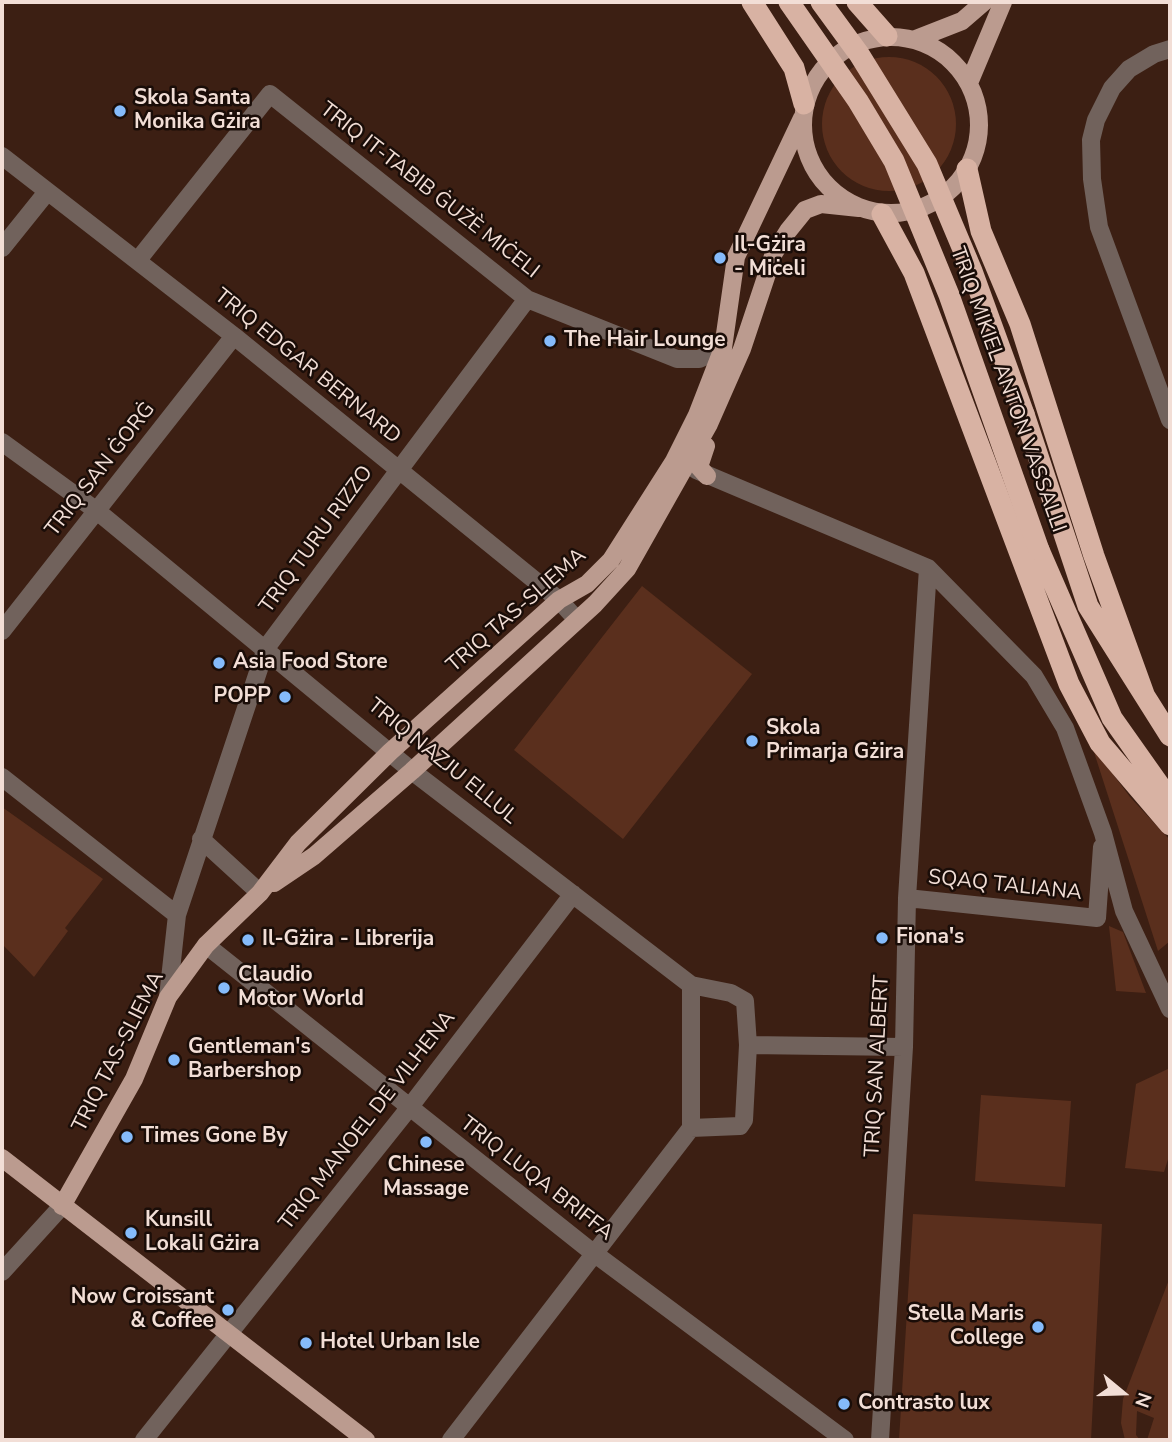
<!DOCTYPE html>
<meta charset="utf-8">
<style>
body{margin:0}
#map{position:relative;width:1172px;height:1442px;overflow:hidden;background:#3c1f13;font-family:"Nunito Sans",sans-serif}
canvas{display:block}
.frame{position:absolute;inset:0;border:4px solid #f2ded6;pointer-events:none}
.north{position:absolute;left:1088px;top:1358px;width:70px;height:70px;-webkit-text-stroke:5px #1a0d08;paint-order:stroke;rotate:109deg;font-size:19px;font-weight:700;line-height:28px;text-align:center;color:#f2ded6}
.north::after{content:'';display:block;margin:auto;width:24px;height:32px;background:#f2ded6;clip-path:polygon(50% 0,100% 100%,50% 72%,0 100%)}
</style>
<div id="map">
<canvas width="1172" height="1442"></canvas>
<div class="frame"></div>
<div class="north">N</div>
</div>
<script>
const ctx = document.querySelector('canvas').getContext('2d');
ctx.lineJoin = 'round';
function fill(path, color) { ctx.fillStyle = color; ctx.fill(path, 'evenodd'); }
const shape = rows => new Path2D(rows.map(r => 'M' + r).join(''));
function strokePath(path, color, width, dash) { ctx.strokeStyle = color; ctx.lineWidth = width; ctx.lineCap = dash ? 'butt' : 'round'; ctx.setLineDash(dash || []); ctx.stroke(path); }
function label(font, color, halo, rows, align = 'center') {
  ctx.font = font + ' "Nunito Sans",sans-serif'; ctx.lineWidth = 5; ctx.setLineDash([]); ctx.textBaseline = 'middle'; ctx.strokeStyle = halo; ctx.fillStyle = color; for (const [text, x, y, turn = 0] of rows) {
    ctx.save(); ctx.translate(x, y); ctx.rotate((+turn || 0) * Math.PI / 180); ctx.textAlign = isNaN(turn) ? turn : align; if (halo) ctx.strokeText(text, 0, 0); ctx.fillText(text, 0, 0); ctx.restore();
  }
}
fill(shape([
 '822 124a67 67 0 1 1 134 0a67 67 0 1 1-134 0Z',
 [642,586,752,674,623,839,514,750],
 [1092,746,1130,797,1170,840,1170,941,1158,951],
 [2,807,103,879,65,928,68,931,34,977,2,944],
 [1109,926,1123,932,1146,993,1116,991],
 [1170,1068,1170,1153,1164,1172,1125,1168,1136,1084],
 [981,1095,1071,1101,1065,1187,975,1181],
 [913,1214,1102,1224,1091,1440,899,1440],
 [1170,1277,1170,1440,1147,1440,1154,1418,1137,1411,1136,1435,1140,1440,1125,1440,1121,1423,1123,1399]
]), '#5a2f1d');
strokePath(shape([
 [1170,49,1154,54,1129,69,1112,88,1096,120,1091,140,1092,179,1099,227,1170,420],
 [2,156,234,336,559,600,577,620],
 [2,248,47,192],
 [138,260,270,94,527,299,677,359,699,359,723,348],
 [2,442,97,511,412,771,691,985,731,993,745,1001,748,1045,744,1120,740,1126,691,1128,691,985],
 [696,470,928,568,1034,676,1065,728,1103,833,1124,911,1170,1009],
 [2,631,234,336],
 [2,777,177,915],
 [201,839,260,893],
 [907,898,1097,918,1102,847],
 [206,945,587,1248,845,1440],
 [168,997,177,915,266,648,527,299],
 [748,1045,904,1047],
 [2,1272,62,1206],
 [144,1440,409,1108,573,894],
 [451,1440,691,1128],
 [880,1440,904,1047,907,898,928,568]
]), '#71625c', 18);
strokePath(shape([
 '803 125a88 88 0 1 1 176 0a88 88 0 1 1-176 0Z',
 [916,39,962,21,984,2],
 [969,83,1003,2],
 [706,446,699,467,707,476],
 [274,883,314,856,412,771,595,604,627,569,709,424,742,349,774,253,788,231,805,210,821,204,859,208],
 [2,1158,366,1440],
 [62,1206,134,1079,168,997,206,945,260,893,298,843,390,752,559,600,587,584,611,560,674,461,697,415,723,348,736,257,802,118]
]), '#bb9b8f', 18);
strokePath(shape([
 [752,2,794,68,804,104],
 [857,2,887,36],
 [967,169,981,231,1020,324,1094,556,1144,694],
 [882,214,914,273,1069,684,1100,743,1170,825],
 [1024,414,1088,606,1170,736],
 [1039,550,1112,718,1170,800]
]), '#d8b2a3', 21);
strokePath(shape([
 [789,2,858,101,894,161,949,295,1039,550],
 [821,2,859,54,927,164,972,271,1024,414]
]), '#d8b2a3', 21);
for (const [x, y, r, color] of [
 [120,111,7,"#85bbfb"],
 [720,258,7,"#85bbfb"],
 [550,341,7,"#85bbfb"],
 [219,663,7,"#85bbfb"],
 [285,697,7,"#85bbfb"],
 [752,741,7,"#85bbfb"],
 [882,938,7,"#85bbfb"],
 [248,940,7,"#85bbfb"],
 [224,988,7,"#85bbfb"],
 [174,1060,7,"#85bbfb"],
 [127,1137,7,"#85bbfb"],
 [426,1142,7,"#85bbfb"],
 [131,1233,7,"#85bbfb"],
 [228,1310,7,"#85bbfb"],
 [1038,1327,7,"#85bbfb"],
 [306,1343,7,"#85bbfb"],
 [844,1404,7,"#85bbfb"]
]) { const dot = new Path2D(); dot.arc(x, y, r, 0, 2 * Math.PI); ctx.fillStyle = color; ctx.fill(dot); strokePath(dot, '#1a0d08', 2.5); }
label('bold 21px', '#f2ded6', '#1a0d08', [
 ["Skola Santa",134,99],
 ["Monika Gżira",134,123],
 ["Il-Gżira",734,246],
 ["- Miċeli",734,270],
 ["The Hair Lounge",564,341],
 ["Asia Food Store",233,663],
 ["POPP",271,697,"right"],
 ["Skola",766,729],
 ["Primarja Gżira",766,753],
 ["Fiona's",896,938],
 ["Il-Gżira - Librerija",262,940],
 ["Claudio",238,976],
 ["Motor World",238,1000],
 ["Gentleman's",188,1048],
 ["Barbershop",188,1072],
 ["Times Gone By",141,1137],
 ["Chinese",426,1166,"center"],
 ["Massage",426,1190,"center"],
 ["Kunsill",145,1221],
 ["Lokali Gżira",145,1245],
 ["Now Croissant",214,1298,"right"],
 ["& Coffee",214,1322,"right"],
 ["Stella Maris",1024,1315,"right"],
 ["College",1024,1339,"right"],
 ["Hotel Urban Isle",320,1343],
 ["Contrasto lux",858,1404]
], 'left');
label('21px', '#f2ded6', '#1a0d08', [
 ["TRIQ IT-TABIB ĠUŻÈ MIĊELI",429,191,38],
 ["TRIQ EDGAR BERNARD",307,367,39],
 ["TRIQ MIKIEL ANTON VASSALLI",1007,390,70],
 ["TRIQ SAN ĠORĠ",101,470,-52],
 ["TRIQ TURU RIZZO",317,540,-54],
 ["TRIQ TAS-SLIEMA",517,611,-41],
 ["TRIQ NAZJU ELLUL",442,762,39],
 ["SQAQ TALIANA",1005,886,6],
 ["TRIQ TAS-SLIEMA",119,1052,-63],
 ["TRIQ SAN ALBERT",878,1066,-87],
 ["TRIQ MANOEL DE VILHENA",368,1121,-52],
 ["TRIQ LUQA BRIFFA",536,1179,38]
]);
</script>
